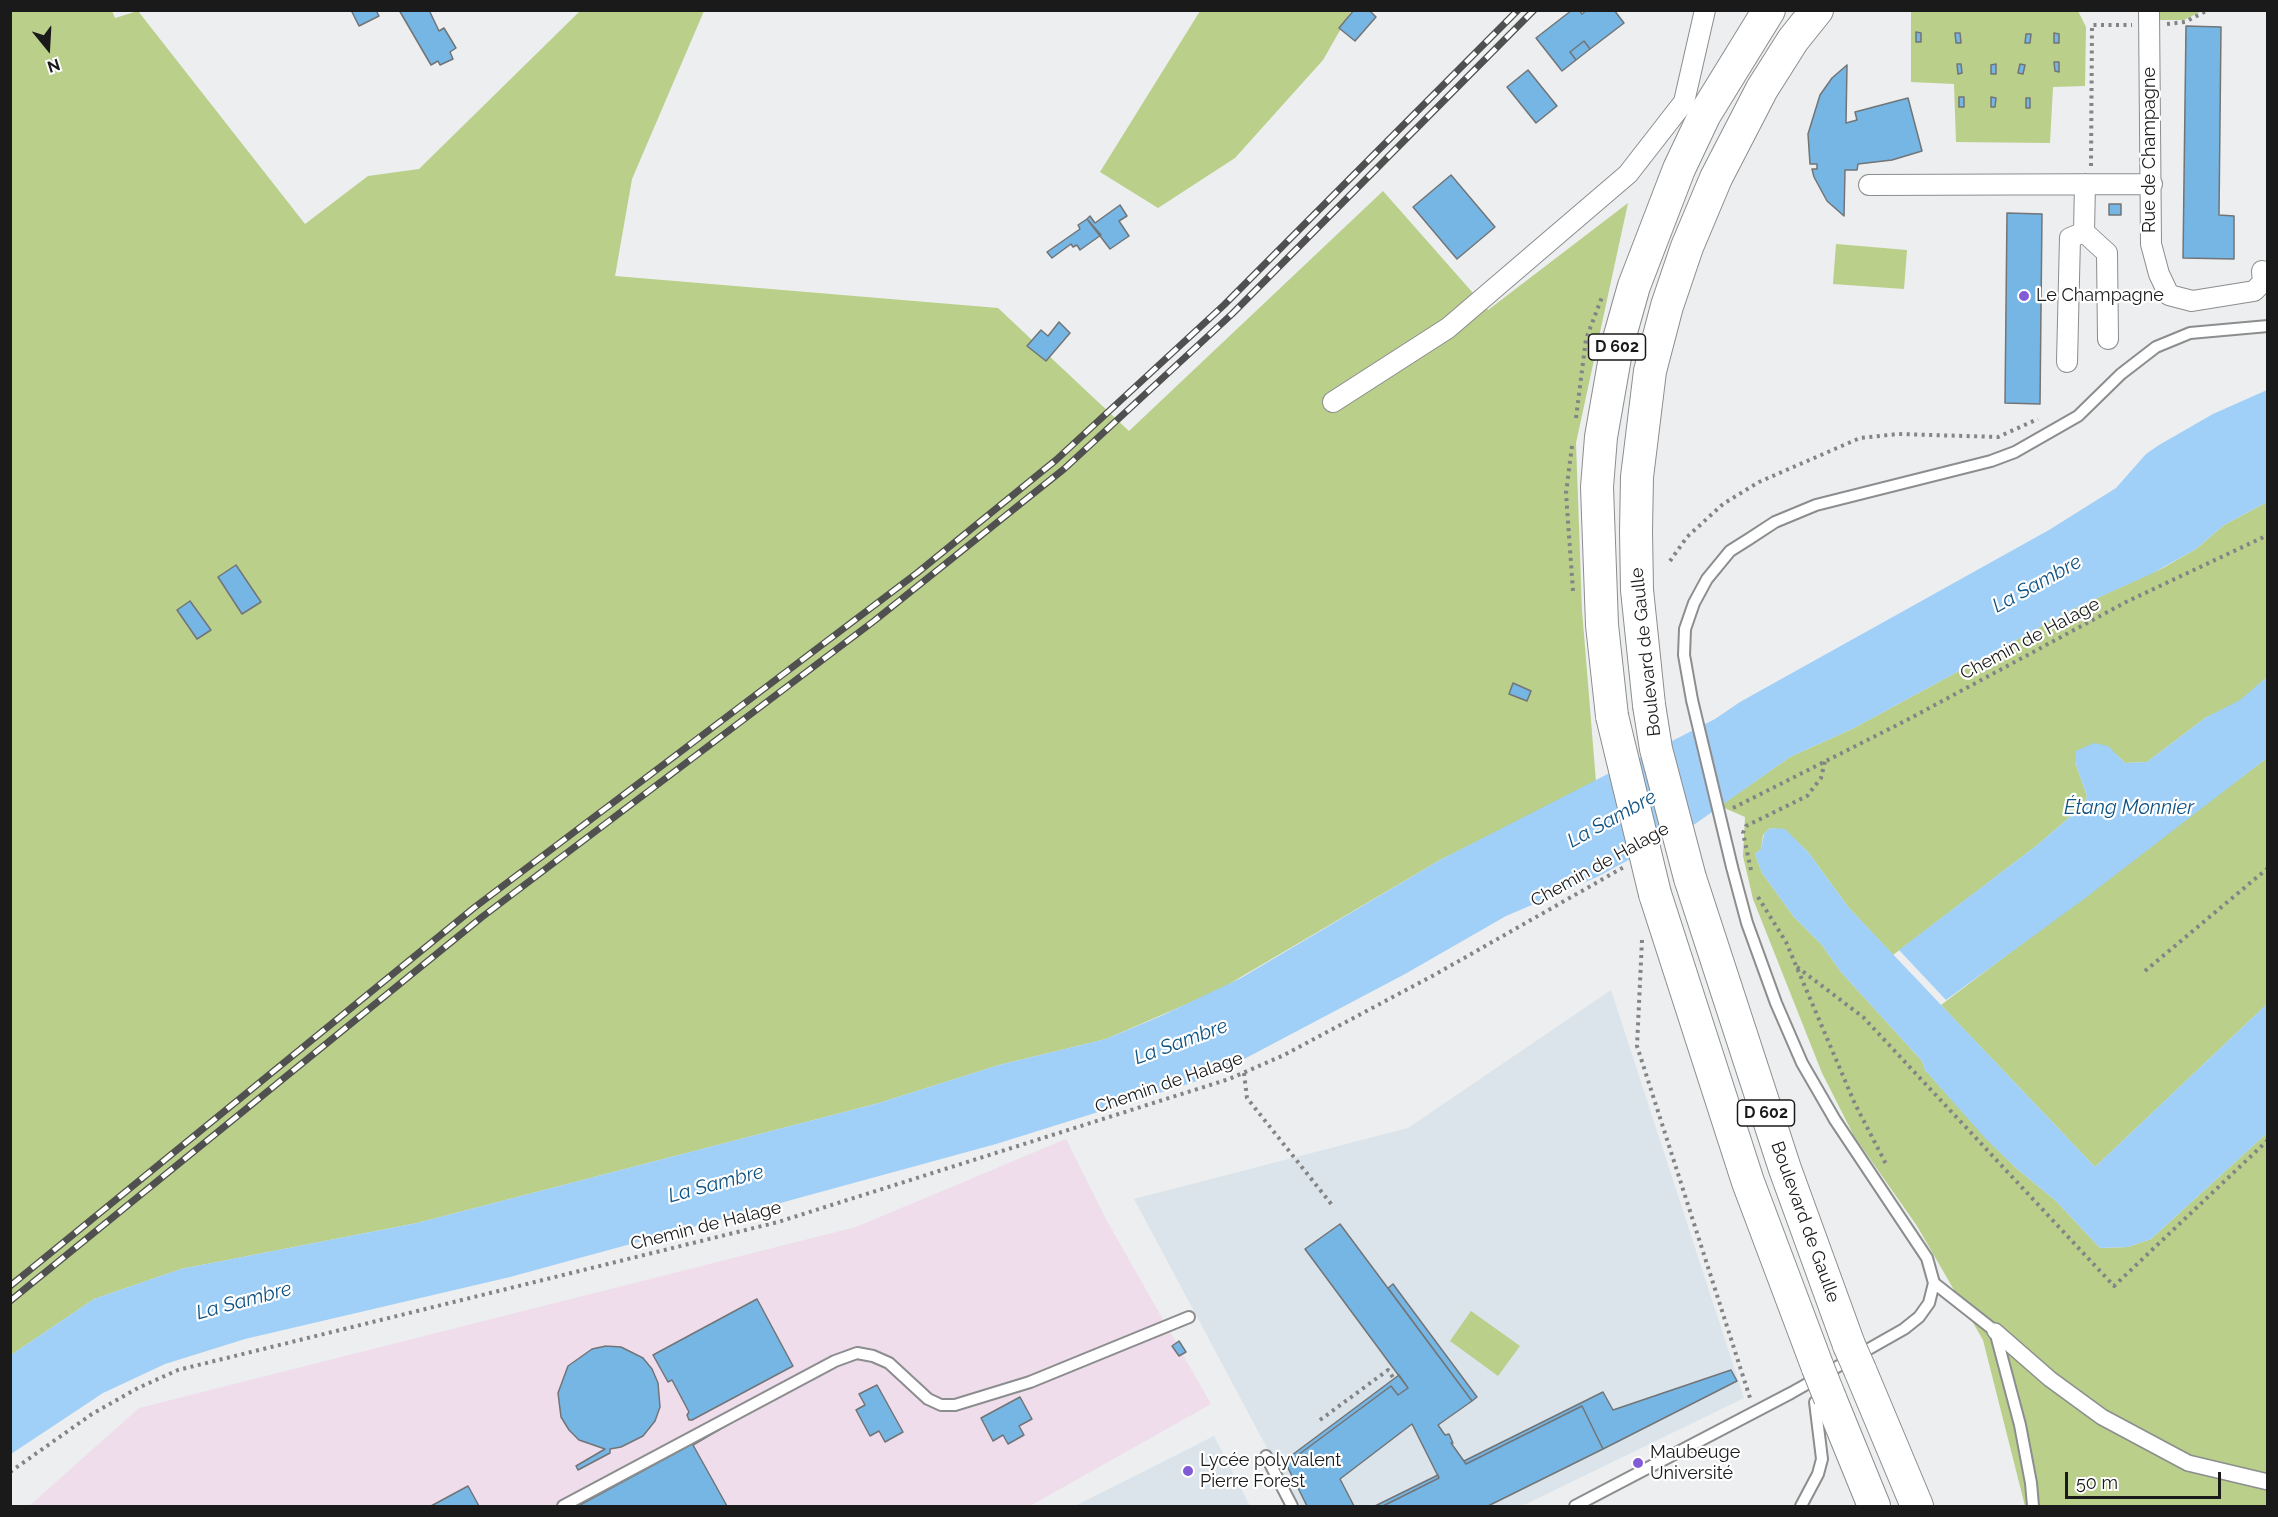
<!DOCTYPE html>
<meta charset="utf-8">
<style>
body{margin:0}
#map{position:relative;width:2278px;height:1517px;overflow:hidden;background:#eceeef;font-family:Raleway,sans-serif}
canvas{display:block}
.frame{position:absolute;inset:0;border:12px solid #1a1a1b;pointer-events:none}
.north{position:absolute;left:18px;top:18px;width:60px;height:60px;-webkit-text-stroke:4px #fff;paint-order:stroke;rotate:162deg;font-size:16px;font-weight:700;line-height:24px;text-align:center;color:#1a1a1b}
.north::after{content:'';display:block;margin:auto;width:21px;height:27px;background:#1a1a1b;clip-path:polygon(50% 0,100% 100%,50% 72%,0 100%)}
.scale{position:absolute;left:2065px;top:1472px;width:156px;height:27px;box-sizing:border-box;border:3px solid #1a1a1b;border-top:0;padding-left:8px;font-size:18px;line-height:21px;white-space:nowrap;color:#1a1a1b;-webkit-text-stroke:4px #fff;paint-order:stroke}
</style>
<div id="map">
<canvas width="2278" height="1517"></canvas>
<div class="frame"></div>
<div class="north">N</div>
<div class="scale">50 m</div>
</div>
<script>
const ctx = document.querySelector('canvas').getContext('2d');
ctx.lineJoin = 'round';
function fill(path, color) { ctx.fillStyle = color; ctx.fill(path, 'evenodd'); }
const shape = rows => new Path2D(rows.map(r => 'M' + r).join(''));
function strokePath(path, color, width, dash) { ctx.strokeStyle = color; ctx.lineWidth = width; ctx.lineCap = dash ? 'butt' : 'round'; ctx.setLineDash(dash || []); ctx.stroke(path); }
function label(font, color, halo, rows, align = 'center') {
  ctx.font = font + ' Raleway,sans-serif'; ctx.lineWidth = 4.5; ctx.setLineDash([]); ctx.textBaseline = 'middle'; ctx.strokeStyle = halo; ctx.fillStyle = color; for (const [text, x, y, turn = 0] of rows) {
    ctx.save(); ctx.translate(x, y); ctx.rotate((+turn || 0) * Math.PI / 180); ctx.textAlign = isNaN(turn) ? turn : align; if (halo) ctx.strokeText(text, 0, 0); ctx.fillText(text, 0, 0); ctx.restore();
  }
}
fill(shape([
 [1611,990,1744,1398,1522,1506,1298,1506,1134,1199,1408,1128],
 [1214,1436,1250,1506,1075,1506]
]), '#dbe4ea');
fill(shape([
 [1066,1139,1107,1221,1211,1404,1030,1506,29,1506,139,1408,856,1227]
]), '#f0ddec');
fill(shape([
 [10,11,112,11,115,18,138,11,305,224,368,176,419,169,580,11,704,11,632,179,615,276,998,308,1129,431,1383,191,1488,310,1628,203,1576,443,1582,610,1596,782,1440,860,1217,991,1106,1039,999,1065,879,1103,417,1223,181,1269,94,1299,11,1355],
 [1200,11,1351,11,1323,60,1235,158,1158,208,1100,172],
 [1911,11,2078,11,2086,27,2085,86,2053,87,2050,143,1956,142,1954,84,1911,82],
 [2158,11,2202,11,2184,20,2158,20],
 [1836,244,1907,250,1904,289,1833,284],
 [2267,502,2267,677,2240,701,2205,718,2147,762,2125,763,2117,755,2075,762,2087,796,2084,805,2036,846,1893,955,1849,908,1808,852,1785,830,1770,828,1763,835,1761,849,1755,854,1762,873,1794,917,1822,945,1840,971,1922,1061,1925,1070,1985,1137,2016,1168,2056,1201,2100,1248,2128,1247,2151,1239,2267,1133,2267,1506,2025,1506,1983,1340,1917,1226,1854,1136,1822,1073,1753,899,1743,856,1745,817,1720,806,1790,757,1854,728,2073,609,2163,568,2196,549,2224,525],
 [2267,758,2267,1004,2095,1167,1941,1005],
 [1471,1311,1520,1346,1498,1376,1450,1341]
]), '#b9cf8a');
fill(shape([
 [2267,390,2267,502,2224,525,2196,549,2153,573,2073,609,1854,728,1790,757,1695,824,1597,877,1506,916,1405,974,1210,1077,996,1144,510,1277,245,1339,165,1364,103,1393,11,1454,11,1355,94,1299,181,1269,417,1223,879,1103,999,1065,1106,1039,1161,1016,1241,978,1440,860,1715,719,1740,702,2049,530,2116,488,2146,454,2159,445,2213,414],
 [2267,677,2267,758,2084,899,1946,1000,1899,950,2036,846,2084,805,2087,796,2075,762,2076,751,2094,743,2108,746,2125,763,2147,762,2205,718,2240,700],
 [1770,828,1785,829,1808,852,1849,908,2095,1167,2267,1004,2267,1133,2151,1239,2128,1247,2100,1248,2056,1201,2016,1168,1984,1137,1925,1070,1922,1061,1840,971,1822,945,1794,917,1762,873,1755,854,1761,849,1764,834]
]), '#a0cff8');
const building = shape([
 [351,10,376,10,379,16,359,26,351,10],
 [399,10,429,10,439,31,444,28,456,48,450,52,453,59,440,65,438,61,431,65,399,10],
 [1354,10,1369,10,1376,17,1355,41,1339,28,1354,10],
 [1572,10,1579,10,1582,14,1587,10,1614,10,1624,23,1590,49,1584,41,1570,52,1576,60,1562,71,1536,38,1572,10],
 [2186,26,2221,27,2219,215,2234,216,2234,259,2183,258,2186,26],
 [1916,32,1921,33,1921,42,1916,42,1916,32],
 [1955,33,1960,33,1961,43,1956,43,1955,33],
 [2054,33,2059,34,2059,43,2054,43,2054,33],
 [2026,34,2031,34,2030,43,2025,43,2026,34],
 [1584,41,1590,49,1576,60,1570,52,1584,41],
 [2054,62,2059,62,2059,72,2055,71,2054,62],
 [1957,64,1961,64,1962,73,1958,74,1957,64],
 [1996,64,1996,74,1991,74,1991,65,1996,64],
 [2020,64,2025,65,2023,74,2018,73,2020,64],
 [1847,65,1846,123,1857,120,1855,112,1908,98,1922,151,1892,160,1858,164,1857,170,1845,170,1844,216,1827,201,1814,177,1812,169,1817,169,1817,164,1810,164,1808,134,1820,95,1832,78,1847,65],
 [1528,70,1557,106,1536,123,1507,87,1528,70],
 [1959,97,1964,97,1964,107,1959,107,1959,97],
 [1991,97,1996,98,1995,107,1991,107,1991,97],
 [2026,98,2030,98,2030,108,2026,108,2026,98],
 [1451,175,1495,227,1457,259,1413,207,1451,175],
 [2109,204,2121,204,2121,215,2109,215,2109,204],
 [1120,205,1127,216,1119,221,1129,236,1110,249,1087,219,1090,216,1095,223,1120,205],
 [2007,213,2042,214,2040,404,2005,403,2007,213],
 [1087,219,1101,235,1080,250,1077,245,1073,247,1071,244,1052,258,1047,252,1080,229,1078,225,1087,219],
 [1059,322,1070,333,1046,361,1027,346,1041,330,1048,336,1059,322],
 [236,565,261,602,242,614,218,577,236,565],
 [190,601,211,630,197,639,177,610,190,601],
 [1513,683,1531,691,1527,701,1509,694,1513,683],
 [1340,1224,1472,1401,1438,1425,1445,1435,1449,1434,1453,1443,1451,1443,1466,1464,1582,1406,1603,1449,1488,1506,1383,1506,1439,1478,1412,1424,1340,1479,1354,1506,1307,1506,1286,1464,1391,1386,1398,1395,1408,1388,1305,1249,1340,1224],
 [1393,1284,1477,1397,1472,1401,1388,1288,1393,1284],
 [757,1299,793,1366,692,1420,689,1420,687,1415,689,1412,672,1380,668,1382,653,1355,757,1299],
 [1179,1341,1186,1352,1179,1356,1172,1346,1179,1341],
 [606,1346,621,1347,643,1358,652,1369,658,1383,660,1407,655,1421,643,1436,621,1447,610,1449,610,1453,578,1470,576,1466,605,1449,579,1440,569,1430,561,1417,558,1393,568,1366,592,1349,606,1346],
 [1731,1370,1737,1381,1603,1449,1582,1406,1466,1464,1464,1461,1603,1392,1613,1410,1731,1370],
 [1399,1375,1408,1388,1398,1395,1391,1386,1286,1464,1284,1461,1399,1375],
 [877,1385,903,1432,885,1442,879,1431,870,1436,856,1410,865,1405,859,1394,877,1385],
 [1020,1397,1032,1419,1019,1426,1024,1435,1008,1444,1003,1435,993,1441,981,1418,1020,1397],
 [729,1424,693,1445,727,1506,578,1506,729,1424],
 [1438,1475,1439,1478,1383,1506,1375,1506,1438,1475],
 [468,1486,479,1506,431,1506,468,1486]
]);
fill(building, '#75b6e5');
strokePath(building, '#727476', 1.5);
const service = shape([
 [1692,700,1684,655,1685,629,1694,603,1707,579,1730,551,1749,539,1775,522,1816,505,1991,461,2015,452,2078,416,2121,374,2156,347,2190,333,2268,326],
 [1934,1283,1995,1331,2020,1425,2031,1483,2033,1506],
 [1266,1456,1292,1506],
 [563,1506,835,1361,857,1353,873,1356,889,1363,928,1399,941,1405,955,1405,1030,1382,1189,1317],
 [1575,1506,1791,1393,1904,1329,1919,1317,1929,1303,1934,1283,1927,1258,1835,1120,1802,1063,1776,1003,1747,923,1732,867],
 [1801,1506,1818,1474,1822,1459,1815,1402]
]);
const pedestrian = shape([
 [1995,1331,2050,1379,2102,1417,2188,1463,2268,1482]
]);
const minor = shape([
 [2149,10,2151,244,2159,274,2169,295,2192,301,2254,291,2263,282,2262,271],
 [1869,185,2152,184],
 [2084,232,2107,253,2108,339],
 [2067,362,2070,238,2084,232,2085,184],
 [1333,402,1448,328,1628,174,1684,102,1705,10]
]);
const primary = shape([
 [1649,705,1637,590,1636,531,1637,477,1650,371,1667,306,1687,247,1716,178,1762,89,1793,40,1817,10],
 [1612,716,1602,625,1597,487,1601,437,1617,346,1634,286,1679,169,1705,114,1769,10],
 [1690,878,1785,1169,1849,1345],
 [1655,894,1748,1182,1818,1368],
 [1860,1370,1917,1506],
 [1830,1398,1874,1506]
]);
strokePath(service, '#8b8d8e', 14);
strokePath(pedestrian, '#8b8d8e', 18);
strokePath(minor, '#8b8d8e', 22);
strokePath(primary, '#8b8d8e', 34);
strokePath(shape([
 [2167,24,2185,22,2208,10],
 [2091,166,2092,25,2132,25],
 [1576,418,1586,339,1602,297],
 [1572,446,1566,493,1573,591],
 [1670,561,1687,537,1723,504,1759,482,1860,438,1898,434,1998,437,2038,419],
 [1733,808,1907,720,2126,602,2268,535],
 [1751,870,1743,833,1746,826,1807,796,1821,778,1825,761],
 [1758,897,1786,942,1855,1104,1887,1166],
 [1642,940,1637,1046,1750,1398],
 [1797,967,1863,1017,2114,1286,2268,1140],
 [2145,971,2268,868],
 [1244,1073,1247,1098,1332,1205],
 [1320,1420,1388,1370,1394,1379],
 [10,1472,92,1414,138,1388,178,1370,778,1222,1229,1079,1284,1055,1436,974,1624,867]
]), '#838485', 4, [3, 4.5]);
strokePath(service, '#fff', 10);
strokePath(pedestrian, '#fff', 15);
strokePath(minor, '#fff', 20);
strokePath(primary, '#fff', 32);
const rail = shape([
 [10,1286,475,907,917,573,1056,460,1224,305,1518,10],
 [10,1301,482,917,874,621,1064,469,1232,314,1534,10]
]);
strokePath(rail, '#505051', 7);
strokePath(rail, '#fff', 4.5, [14]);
const serviceBridge = shape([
 [1692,700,1732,867]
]);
const primaryBridge = shape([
 [1649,705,1656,749,1690,878],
 [1612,716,1655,894],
 [1849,1345,1860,1370],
 [1818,1368,1830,1398]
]);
strokePath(serviceBridge, '#8b8d8e', 14, []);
strokePath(primaryBridge, '#8b8d8e', 34, []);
strokePath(serviceBridge, '#fff', 10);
strokePath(primaryBridge, '#fff', 32);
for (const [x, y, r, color] of [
 [2024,296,6,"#825bd6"],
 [1638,1463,6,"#825bd6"],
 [1188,1471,6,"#825bd6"]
]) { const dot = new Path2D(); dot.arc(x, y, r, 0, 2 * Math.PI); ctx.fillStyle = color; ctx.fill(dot); strokePath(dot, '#fff', 2); }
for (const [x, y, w] of [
 [1617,347,57],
 [1766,1113,57]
]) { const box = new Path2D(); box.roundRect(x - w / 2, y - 13, w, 26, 4.5); ctx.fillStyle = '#fff'; ctx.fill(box); strokePath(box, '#1a1a1b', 1.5); }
label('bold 16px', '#1a1a1b', null, [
 ["D 602",1617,347],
 ["D 602",1766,1113]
]);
label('18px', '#1a1a1b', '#fff', [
 ["Rue de Champagne",2150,150,-90],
 ["Chemin de Halage",2030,639,-28],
 ["Boulevard de Gaulle",1646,652,-96],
 ["Chemin de Halage",1600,865,-29],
 ["Chemin de Halage",1169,1083,-19],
 ["Boulevard de Gaulle",1805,1222,70],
 ["Chemin de Halage",706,1226,-14]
]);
label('18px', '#1a1a1b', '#fff', [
 ["Le Champagne",2036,296],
 ["Maubeuge",1650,1453],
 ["Université",1650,1474],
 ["Lycée polyvalent",1200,1461],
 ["Pierre Forest",1200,1482]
], 'left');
label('italic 20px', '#105382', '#fff', [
 ["La Sambre",2037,584,-29],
 ["Étang Monnier",2129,808],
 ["La Sambre",1612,819,-29],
 ["La Sambre",1181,1042,-20],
 ["La Sambre",716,1184,-15],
 ["La Sambre",244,1301,-15]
]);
</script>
